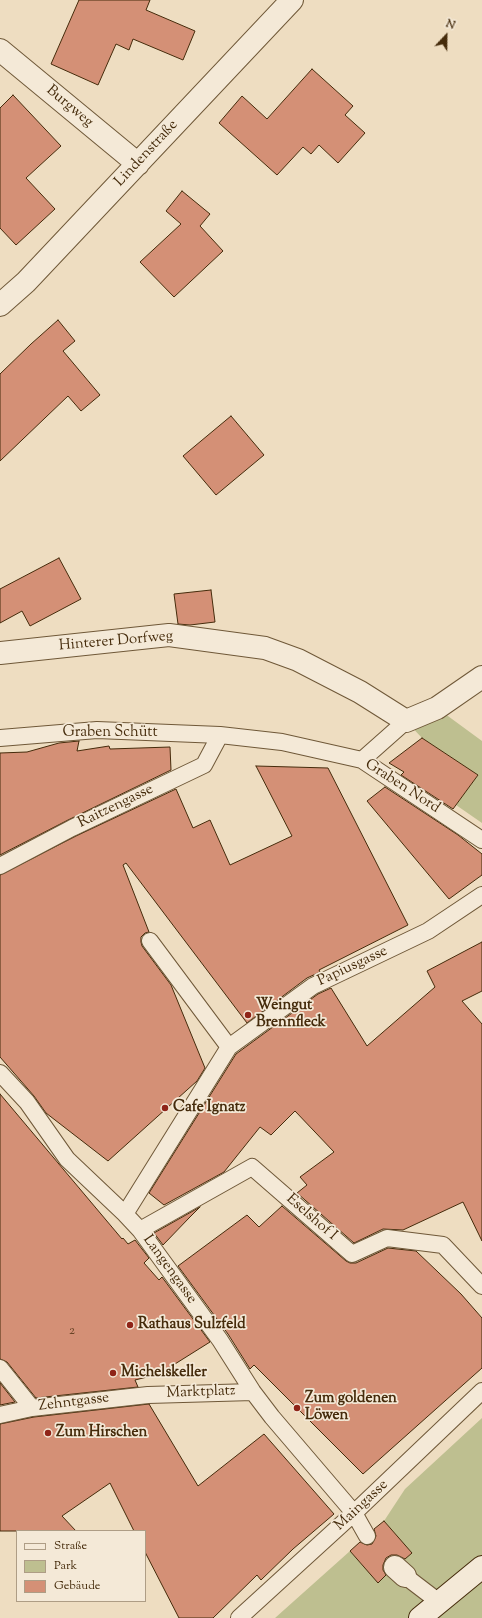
<!DOCTYPE html>
<meta charset="utf-8">
<style>
body{margin:0}
#map{position:relative;width:482px;height:1618px;overflow:hidden;background:#eeddc1;font-family:"Sorts Mill Goudy",serif}
canvas{display:block}
.legend{position:absolute;left:16px;top:1530px;width:130px;height:72px;box-sizing:border-box;background:#f4e9d7;border:1px solid #ae9d85;margin:0;padding:5px 7px;list-style:none;font-size:12px;color:#452b0b}
.legend li{display:flex;align-items:center;gap:8px;height:20px}
.legend b{width:20px;border:1px solid #ae9d85}
.north{position:absolute;left:426px;top:16px;width:40px;height:40px;-webkit-text-stroke:3px #f4e9d7;paint-order:stroke;rotate:22deg;font-size:11px;font-weight:700;line-height:16px;text-align:center;color:#452b0b}
.north::after{content:'';display:block;margin:auto;width:14px;height:18px;background:#452b0b;clip-path:polygon(50% 0,100% 100%,50% 72%,0 100%)}
</style>
<div id="map">
<canvas width="482" height="1618"></canvas>
<ul class="legend">
<li><b style="height:5px;background:#f4e9d7"></b>Straße</li>
<li><b style="height:11px;background:#bebf90"></b>Park</li>
<li><b style="height:11px;background:#d49076"></b>Gebäude</li>
</ul>
<div class="north">N</div>
</div>
<script>
const ctx = document.querySelector('canvas').getContext('2d');
ctx.lineJoin = 'round';
function fill(path, color) { ctx.fillStyle = color; ctx.fill(path, 'evenodd'); }
const shape = rows => new Path2D(rows.map(r => 'M' + r).join(''));
function strokePath(path, color, width, dash) { ctx.strokeStyle = color; ctx.lineWidth = width; ctx.lineCap = dash ? 'butt' : 'round'; ctx.setLineDash(dash || []); ctx.stroke(path); }
function label(font, color, halo, rows, align = 'center') {
  ctx.font = font + ' "Sorts Mill Goudy",serif'; ctx.lineWidth = 3.5; ctx.setLineDash([]); ctx.textBaseline = 'middle'; ctx.strokeStyle = halo; ctx.fillStyle = color; for (const [text, x, y, turn = 0] of rows) {
    ctx.save(); ctx.translate(x, y); ctx.rotate((+turn || 0) * Math.PI / 180); ctx.textAlign = isNaN(turn) ? turn : align; if (halo) ctx.strokeText(text, 0, 0); ctx.fillText(text, 0, 0); ctx.restore();
  }
}
fill(shape([
 [437,708,482,741,482,823,456,805,478,775,422,738,406,721],
 [482,1418,482,1618,275,1618,350,1551,378,1582,411,1553,384,1521,405,1489]
]), '#bebf90');
const building = shape([
 [79,0,150,0,146,10,195,31,183,60,133,39,129,50,116,44,98,85,51,64,79,0],
 [312,69,353,106,345,115,365,133,338,163,319,145,311,154,303,147,277,175,219,123,242,96,267,119,312,69],
 [13,95,61,146,26,178,55,209,16,245,0,228,0,108,13,95],
 [182,191,210,214,200,226,223,251,174,297,140,262,181,224,166,211,182,191],
 [58,320,75,341,63,351,100,395,81,411,68,396,0,461,0,374,31,344,58,320],
 [231,416,264,455,216,495,183,456,231,416],
 [59,558,81,599,30,626,22,611,0,623,0,589,59,558],
 [211,590,215,622,190,625,178,624,174,594,211,590],
 [422,738,478,775,453,809,401,775,404,772,389,763,422,738],
 [79,741,77,751,109,746,110,749,170,747,171,770,68,820,0,855,0,753,27,752,59,743,79,741],
 [256,766,328,768,408,925,319,970,320,972,307,978,247,1023,126,863,123,865,149,932,145,933,141,937,141,942,142,946,171,985,205,1068,197,1081,108,1161,46,1113,34,1096,0,1057,0,875,76,836,176,789,193,828,210,820,230,865,292,836,256,766],
 [385,787,458,835,482,854,482,875,449,899,367,801,385,787],
 [482,942,482,991,462,1001,482,1024,482,1241,463,1202,403,1230,383,1229,354,1243,297,1193,307,1185,300,1177,334,1152,295,1111,271,1135,260,1127,224,1172,164,1205,149,1193,236,1054,318,994,331,988,367,1046,435,987,427,971,482,942],
 [0,1094,122,1239,123,1238,128,1244,135,1240,149,1258,144,1263,159,1280,162,1277,210,1342,159,1374,135,1380,138,1387,36,1398,7,1362,0,1359,0,1094],
 [282,1206,346,1261,350,1263,356,1263,388,1248,416,1251,461,1294,482,1318,482,1368,363,1474,254,1365,250,1369,228,1334,178,1266,247,1215,259,1227,282,1206],
 [200,1207,189,1218,163,1245,154,1233,200,1207],
 [0,1383,15,1402,0,1405,0,1383],
 [149,1404,198,1486,264,1434,334,1514,293,1549,261,1580,257,1575,213,1618,179,1618,145,1552,145,1531,134,1531,110,1483,62,1516,76,1531,0,1531,0,1424,34,1417,149,1404],
 [384,1521,412,1553,405,1559,397,1555,391,1555,386,1558,383,1565,383,1570,386,1575,378,1583,350,1551,360,1542,367,1545,372,1544,376,1536,374,1529,384,1521]
]);
fill(building, '#d49076');
strokePath(building, '#452b0b', 1);
const service = shape([
 [0,738,97,730,220,735,282,742,362,760,482,840],
 [362,760,406,721],
 [0,866,72,828,204,765,220,735],
 [150,941,229,1047],
 [0,1073,27,1102,67,1159,125,1214,140,1230,220,1340,253,1392,272,1417,354,1513,367,1536],
 [125,1214,229,1047,313,986,428,931,482,895],
 [140,1230,252,1167,352,1254,387,1238,443,1245,482,1286],
 [0,1368,32,1408],
 [0,1415,32,1408,148,1395,253,1392],
 [405,1576,439,1602],
 [239,1618,354,1513,482,1391]
]);
const minor = shape([
 [0,50,138,164],
 [0,305,26,282,292,0],
 [0,653,169,635,265,648,298,660,360,692,406,721,437,708,482,677],
 [395,1567,405,1576]
]);
const secondary = shape([
 [420,1618,482,1567]
]);
strokePath(service, '#6f5838', 18);
strokePath(minor, '#6f5838', 24);
strokePath(secondary, '#452b0b', 24);
strokePath(service, '#f4e9d7', 16);
strokePath(minor, '#f4e9d7', 22);
strokePath(secondary, '#f4e9d7', 22);
for (const [x, y, r, color] of [
 [248,1015,4,"#8f2418"],
 [165,1108,4,"#8f2418"],
 [130,1325,4,"#8f2418"],
 [113,1373,4,"#8f2418"],
 [297,1408,4,"#8f2418"],
 [48,1433,4,"#8f2418"]
]) { const dot = new Path2D(); dot.arc(x, y, r, 0, 2 * Math.PI); ctx.fillStyle = color; ctx.fill(dot); strokePath(dot, '#f4e9d7', 1.5); }
label('13px', '#694426', null, [
 ["2",72,1332]
]);
label('15px', '#452b0b', '#f4e9d7', [
 ["Burgweg",69,107,40],
 ["Lindenstraße",147,154,-47],
 ["Hinterer Dorfweg",116,642,-5],
 ["Graben Schütt",110,733],
 ["Graben Nord",402,787,33],
 ["Raitzengasse",116,807,-26],
 ["Papiusgasse",353,967,-25],
 ["Eselshof I",311,1218,41],
 ["Langengasse",169,1270,54],
 ["Marktplatz",201,1393,-2],
 ["Zehntgasse",74,1403,-7],
 ["Maingasse",362,1506,-43]
]);
label('bold 15px', '#452b0b', '#f4e9d7', [
 ["Weingut",256,1006],
 ["Brennfleck",256,1023],
 ["Cafe Ignatz",173,1108],
 ["Rathaus Sulzfeld",138,1325],
 ["Michelskeller",121,1373],
 ["Zum goldenen",305,1399],
 ["Löwen",305,1416],
 ["Zum Hirschen",56,1433]
], 'left');
</script>
